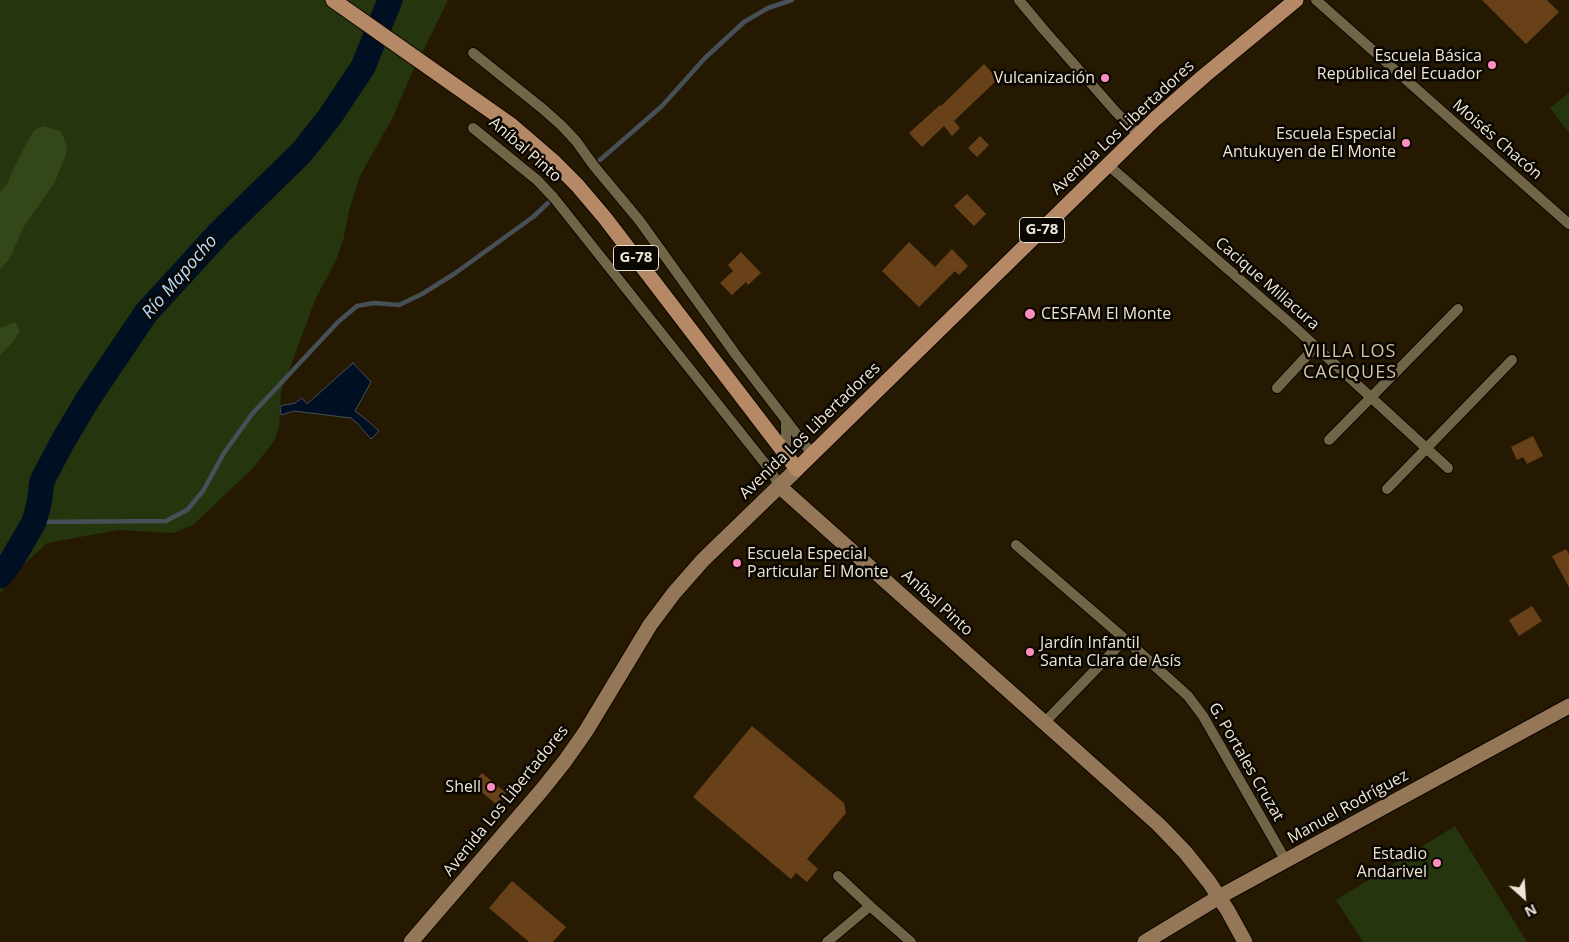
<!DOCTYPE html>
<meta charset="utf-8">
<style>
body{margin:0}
#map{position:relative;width:1569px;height:942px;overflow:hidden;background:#251a01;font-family:"Open Sans",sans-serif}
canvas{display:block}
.north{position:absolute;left:1499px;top:872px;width:50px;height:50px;-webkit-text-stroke:4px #0a0601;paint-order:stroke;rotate:154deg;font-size:14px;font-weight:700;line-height:20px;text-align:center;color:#ede6d6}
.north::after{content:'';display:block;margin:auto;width:18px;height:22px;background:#ede6d6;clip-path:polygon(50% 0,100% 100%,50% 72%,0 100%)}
</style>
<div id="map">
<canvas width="1569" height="942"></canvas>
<div class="north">N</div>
</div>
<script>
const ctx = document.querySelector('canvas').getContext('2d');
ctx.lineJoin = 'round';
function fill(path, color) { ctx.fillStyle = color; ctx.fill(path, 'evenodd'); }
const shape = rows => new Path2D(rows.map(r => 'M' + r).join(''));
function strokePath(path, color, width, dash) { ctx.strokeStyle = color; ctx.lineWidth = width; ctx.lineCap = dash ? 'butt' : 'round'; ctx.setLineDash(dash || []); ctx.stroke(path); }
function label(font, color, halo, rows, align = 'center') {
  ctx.font = font + ' "Open Sans",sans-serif'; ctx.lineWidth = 5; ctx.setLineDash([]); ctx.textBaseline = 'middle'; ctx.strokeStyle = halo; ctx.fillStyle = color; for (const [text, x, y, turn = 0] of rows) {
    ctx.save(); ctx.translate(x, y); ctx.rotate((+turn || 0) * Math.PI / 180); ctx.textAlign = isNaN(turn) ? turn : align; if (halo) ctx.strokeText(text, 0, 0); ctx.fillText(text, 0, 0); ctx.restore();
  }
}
fill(shape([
 [0,0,448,0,411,75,393,117,360,176,349,211,343,241,336,260,315,300,281,392,279,428,274,441,253,468,193,525,173,533,118,530,47,543,21,567,0,594],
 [1569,93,1569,133,1550,108],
 [1455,826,1527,942,1363,942,1336,900]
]), '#25350e');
fill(shape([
 [43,126,61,131,68,149,55,182,23,228,10,258,0,269,0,192,7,184,15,165,34,130],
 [15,322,20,331,14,340,0,356,0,328]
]), '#334718');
const water = shape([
 [353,363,371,382,355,411,368,421,379,431,371,439,357,423,351,418,294,411,281,415,280,406,295,403,302,398,307,404,353,363]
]);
fill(water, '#000f22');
strokePath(water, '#475058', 1);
strokePath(shape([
 [600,160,662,106,705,58,744,22,768,8,792,0],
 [34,522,166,521,187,510,203,491,224,453,252,414,338,322,357,306,374,303,399,305,422,294,454,274,533,217,548,203]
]), '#475058', 4.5);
strokePath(shape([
 [0,576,12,560,34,522,39,504,42,481,63,441,88,399,146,313,220,232,301,153,329,118,363,67,390,0]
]), '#000f22', 25);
fill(shape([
 [1482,0,1547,0,1559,12,1526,44],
 [984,64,998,79,954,121,960,128,952,136,944,126,922,147,909,133,940,105,941,106],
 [980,136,989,145,977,157,968,148],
 [967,194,986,214,974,226,954,206],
 [909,242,935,267,952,249,968,266,959,275,955,271,919,307,882,271],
 [741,252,761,273,748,285,746,282,732,295,720,283,733,271,728,265],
 [1533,436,1543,456,1527,464,1523,457,1517,460,1511,447],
 [1566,549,1569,554,1569,587,1552,556],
 [1532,606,1542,621,1519,636,1509,620],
 [752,726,844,803,846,813,807,859,818,869,807,882,796,873,791,879,693,797],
 [482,773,506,793,497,805,472,784],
 [512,881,566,927,553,942,529,942,489,908]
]), '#684119');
const street = shape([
 [1019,0,1044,30,1116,112,1139,135],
 [1316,0,1569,224],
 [473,53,543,109,562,126,576,141,594,166,639,220,736,355,812,454],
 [473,128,537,180,554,198,771,471,779,486],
 [1108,165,1291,324,1448,468],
 [1277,388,1316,346],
 [1329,440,1458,309],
 [786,456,786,421],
 [1387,489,1512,360],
 [1016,545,1125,639,1188,696,1203,716,1286,861],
 [1045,722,1125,639],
 [838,876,870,906,911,942],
 [827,942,870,906]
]);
const secondary = shape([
 [779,486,1158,824,1185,852,1209,882,1228,911,1245,942],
 [411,942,541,791,565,761,586,731,650,625,674,593,703,560,797,469],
 [1145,942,1219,897,1569,706]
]);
const primary = shape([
 [333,0,511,125,554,162,577,185,605,218,797,469,1155,119,1204,76,1296,0]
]);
strokePath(street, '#0d0500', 12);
strokePath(secondary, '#0d0500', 17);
strokePath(primary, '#0d0500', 17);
strokePath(street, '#716548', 10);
strokePath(secondary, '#937757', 15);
strokePath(primary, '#b58966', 15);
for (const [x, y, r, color] of [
 [1492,65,5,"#fd8ebf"],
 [1105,78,5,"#fd8ebf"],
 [1406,143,5,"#fd8ebf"],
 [1030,314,6,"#fd8ebf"],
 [737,563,5,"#fd8ebf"],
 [1030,652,5,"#fd8ebf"],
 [491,787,5,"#fd8ebf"],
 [1437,863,5,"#fd8ebf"]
]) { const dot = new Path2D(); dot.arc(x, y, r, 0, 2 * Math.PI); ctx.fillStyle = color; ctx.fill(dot); strokePath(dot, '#0a0601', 2); }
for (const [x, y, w] of [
 [1042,230,45],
 [636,258,45]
]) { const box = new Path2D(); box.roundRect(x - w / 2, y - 12.5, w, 25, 4); ctx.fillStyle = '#0a0601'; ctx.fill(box); strokePath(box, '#ede6d6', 1); }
label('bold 15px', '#ede6d6', null, [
 ["G-78",1042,230],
 ["G-78",636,258]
]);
label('16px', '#ede6d6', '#0a0601', [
 ["Escuela Básica",1482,56],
 ["República del Ecuador",1482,74],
 ["Vulcanización",1095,78],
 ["Escuela Especial",1396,134],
 ["Antukuyen de El Monte",1396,152],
 ["CESFAM El Monte",1041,314,"left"],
 ["Escuela Especial",747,554,"left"],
 ["Particular El Monte",747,572,"left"],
 ["Jardín Infantil",1040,643,"left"],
 ["Santa Clara de Asís",1040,661,"left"],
 ["Shell",481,787],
 ["Estadio",1427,854],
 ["Andarivel",1427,872]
], 'right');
label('16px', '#ede6d6', '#0a0601', [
 ["Avenida Los Libertadores",1123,128,-43],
 ["Moisés Chacón",1497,140,41],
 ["Aníbal Pinto",525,150,41],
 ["Cacique Millacura",1267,284,41],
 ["Avenida Los Libertadores",810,431,-44],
 ["Aníbal Pinto",937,603,42],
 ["G. Portales Cruzat",1246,762,60],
 ["Avenida Los Libertadores",506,801,-51],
 ["Manuel Rodríguez",1348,807,-29]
]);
label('italic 18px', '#b5dcfe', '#0a0601', [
 ["Río Mapocho",180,277,-49]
]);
ctx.letterSpacing = '1px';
label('18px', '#d2c4a5', '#0a0601', [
 ["VILLA LOS",1350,352],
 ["CACIQUES",1350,373]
]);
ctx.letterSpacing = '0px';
</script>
